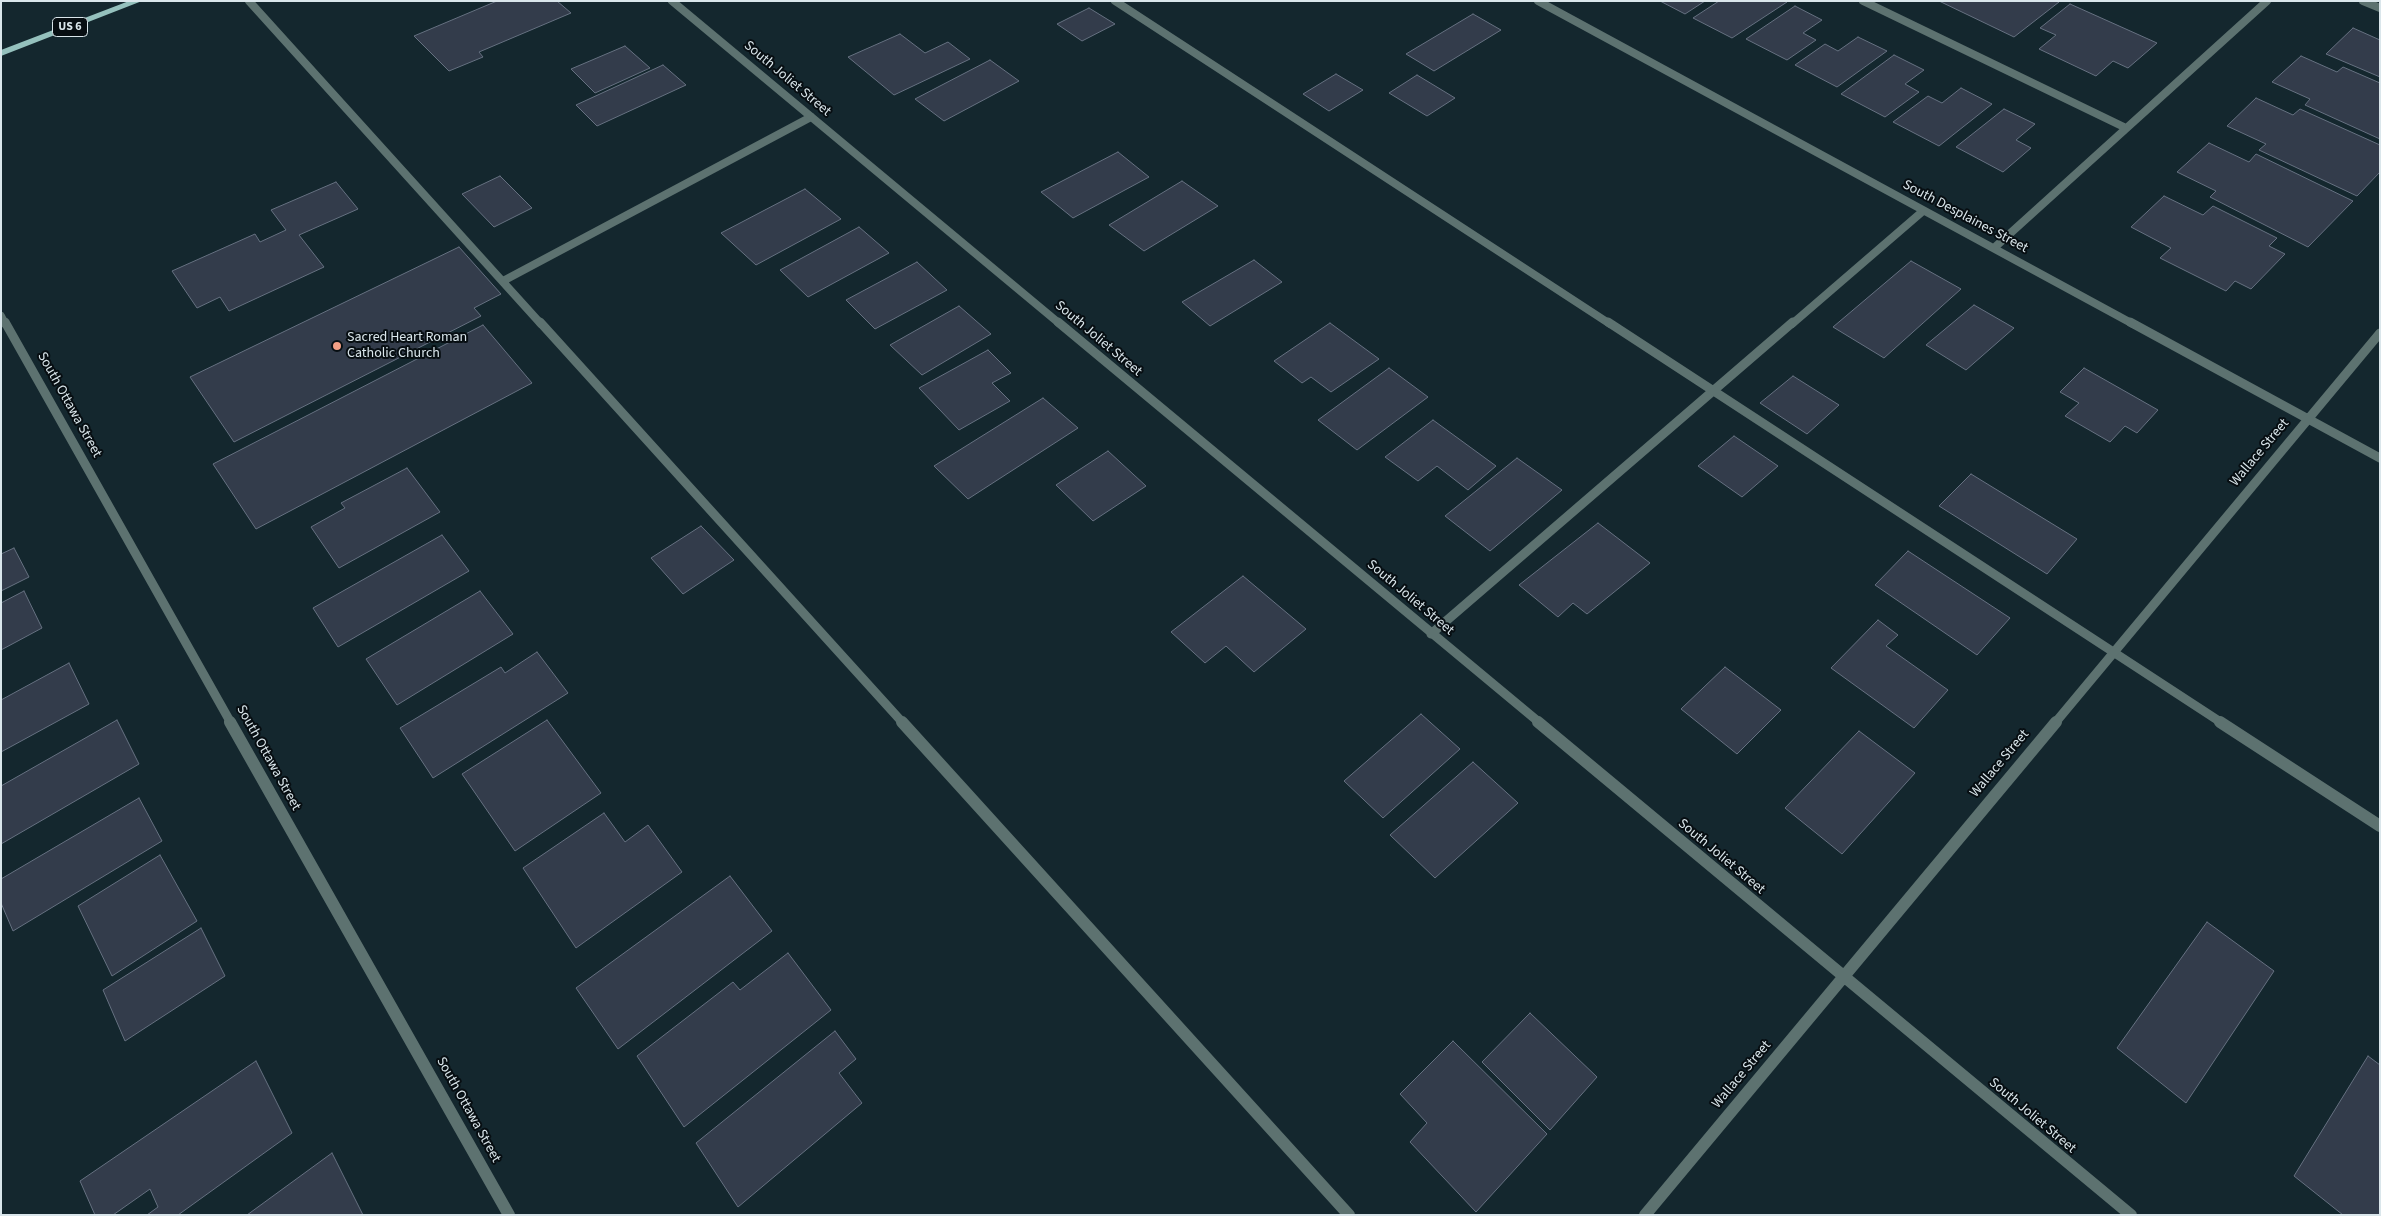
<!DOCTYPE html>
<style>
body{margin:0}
#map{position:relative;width:2381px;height:1216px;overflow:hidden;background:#14272e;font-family:"Source Sans 3",sans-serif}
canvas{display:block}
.frame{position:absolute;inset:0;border:2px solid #dae6eb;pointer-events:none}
</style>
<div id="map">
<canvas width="2381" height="1216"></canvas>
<div class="frame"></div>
</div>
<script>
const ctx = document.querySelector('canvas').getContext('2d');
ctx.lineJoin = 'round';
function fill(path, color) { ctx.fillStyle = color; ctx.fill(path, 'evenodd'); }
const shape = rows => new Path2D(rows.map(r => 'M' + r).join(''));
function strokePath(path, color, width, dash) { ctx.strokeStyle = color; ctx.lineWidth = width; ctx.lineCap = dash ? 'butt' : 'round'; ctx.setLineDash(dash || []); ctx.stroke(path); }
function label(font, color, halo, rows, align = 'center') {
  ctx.font = font + ' "Source Sans 3",sans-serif'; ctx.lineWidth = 4; ctx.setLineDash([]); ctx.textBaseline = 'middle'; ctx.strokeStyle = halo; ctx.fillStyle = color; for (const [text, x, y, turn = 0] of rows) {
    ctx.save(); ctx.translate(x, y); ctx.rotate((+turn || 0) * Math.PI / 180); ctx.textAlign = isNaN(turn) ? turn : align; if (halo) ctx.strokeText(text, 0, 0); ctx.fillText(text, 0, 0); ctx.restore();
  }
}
const building = shape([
 [497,1,557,1,571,13,479,52,483,57,449,71,414,36,497,1],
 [1660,1,1705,1,1685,14,1660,1],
 [1719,1,1785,1,1787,2,1732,38,1693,18,1719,1],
 [1939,1,2056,1,2059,2,2014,37,1939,1],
 [2070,4,2157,43,2128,68,2113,61,2096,76,2039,49,2056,35,2040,28,2070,4],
 [1795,6,1822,20,1803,33,1816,40,1787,60,1746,39,1795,6],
 [1089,8,1115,24,1082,41,1057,24,1089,8],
 [1473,14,1501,30,1434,71,1406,54,1473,14],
 [2353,28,2380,40,2380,77,2326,54,2353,28],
 [900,34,925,53,948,42,970,59,894,95,848,57,900,34],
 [1858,37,1887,51,1837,87,1795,65,1825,44,1838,51,1858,37],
 [625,46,650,68,595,93,571,69,625,46],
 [1894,55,1924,70,1905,84,1919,92,1885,117,1841,94,1894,55],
 [2301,56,2337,72,2343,67,2380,83,2380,139,2305,105,2310,99,2272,82,2301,56],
 [990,60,1019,81,944,121,915,99,990,60],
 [663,65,686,85,597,126,576,105,663,65],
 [1336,74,1363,90,1329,111,1303,94,1336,74],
 [1417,75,1455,98,1427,116,1389,93,1417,75],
 [1961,88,1992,104,1939,146,1893,122,1928,96,1942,103,1961,88],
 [2256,98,2293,115,2300,109,2380,145,2380,172,2357,196,2259,150,2266,144,2227,126,2256,98],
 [2004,109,2035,124,2016,140,2031,148,2003,172,1956,147,2004,109],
 [2209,143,2249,162,2256,154,2353,201,2308,247,2210,197,2216,191,2177,172,2209,143],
 [1118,152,1149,177,1073,218,1041,192,1118,152],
 [500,176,532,208,494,227,462,194,500,176],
 [1182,181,1218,206,1144,251,1109,225,1182,181],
 [336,182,358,209,299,235,324,267,229,311,220,297,197,308,172,271,255,234,260,242,286,230,271,210,336,182],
 [805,189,841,219,756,265,721,233,805,189],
 [2164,196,2203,215,2213,206,2277,238,2269,246,2285,254,2251,289,2235,281,2226,291,2160,258,2171,248,2131,227,2164,196],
 [859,227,889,253,808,297,780,270,859,227],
 [459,247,501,294,474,308,481,316,234,442,190,377,459,247],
 [1254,260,1282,282,1210,326,1182,302,1254,260],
 [1911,261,1961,289,1884,358,1833,327,1911,261],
 [917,262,947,290,875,329,846,300,917,262],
 [1974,305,2014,328,1966,370,1926,345,1974,305],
 [959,306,991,334,922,375,890,345,959,306],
 [1330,323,1379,359,1331,392,1311,377,1302,383,1274,361,1330,323],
 [483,325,532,383,256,529,213,464,483,325],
 [988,350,1011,373,992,383,1010,401,959,430,919,388,988,350],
 [1389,368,1428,397,1357,450,1318,420,1389,368],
 [2084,368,2158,410,2137,433,2125,426,2110,442,2065,416,2079,403,2060,392,2084,368],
 [1793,376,1839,405,1807,434,1760,403,1793,376],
 [1043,398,1078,428,968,499,934,466,1043,398],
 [1433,420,1496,466,1468,490,1437,466,1418,481,1385,457,1433,420],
 [1734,436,1778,466,1742,497,1698,466,1734,436],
 [1108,451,1146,486,1093,521,1056,485,1108,451],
 [1517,458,1562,490,1490,551,1445,516,1517,458],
 [407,468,440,512,339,568,311,527,345,508,341,503,407,468],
 [1971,474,2077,539,2047,574,1939,506,1971,474],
 [1598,523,1650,563,1587,614,1573,603,1558,617,1519,585,1598,523],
 [701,526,734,560,683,594,651,558,701,526],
 [442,535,469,571,338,647,313,608,442,535],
 [14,548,29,577,1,591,1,554,14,548],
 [1908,551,2010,618,1977,655,1875,585,1908,551],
 [1243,576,1306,629,1254,672,1226,646,1205,663,1171,632,1243,576],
 [24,591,42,628,1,650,1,603,24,591],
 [480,591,513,634,397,705,366,659,480,591],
 [1878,620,1898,635,1886,646,1948,690,1914,728,1831,668,1878,620],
 [537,652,568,693,433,778,400,728,501,667,505,673,537,652],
 [69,663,89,704,1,752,1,700,69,663],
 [1725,667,1781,710,1737,754,1681,709,1725,667],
 [1421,714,1460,749,1383,818,1344,781,1421,714],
 [117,720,139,764,1,844,1,786,117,720],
 [547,720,601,793,515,851,462,774,547,720],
 [1859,731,1915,773,1842,854,1785,808,1859,731],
 [1473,762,1518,803,1435,878,1390,835,1473,762],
 [139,798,162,841,13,931,1,903,1,879,139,798],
 [604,813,625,842,648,825,682,872,576,948,523,868,604,813],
 [160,855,197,921,112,976,78,906,160,855],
 [730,876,772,931,618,1049,576,988,730,876],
 [2207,922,2274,971,2186,1103,2117,1048,2207,922],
 [201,928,225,976,125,1041,103,990,201,928],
 [788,953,831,1010,684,1127,637,1056,733,982,740,990,788,953],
 [1530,1013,1597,1077,1550,1130,1482,1062,1530,1013],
 [835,1031,856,1059,839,1073,862,1103,738,1207,696,1143,835,1031],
 [1453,1041,1547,1134,1476,1212,1410,1142,1427,1123,1400,1094,1453,1041],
 [2368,1056,2380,1065,2380,1215,2343,1215,2294,1176,2368,1056],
 [256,1061,292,1133,178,1215,147,1215,158,1207,150,1189,113,1215,95,1215,80,1181,256,1061],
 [332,1153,363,1215,247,1215,332,1153]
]);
fill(building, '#333c4b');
strokePath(building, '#667181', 1);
strokePath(shape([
 [249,1,541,324],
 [1115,1,1610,324],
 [503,281,811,117],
 [1792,324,1923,211]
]), '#5d7270', 8);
strokePath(shape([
 [540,322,903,723],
 [1608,322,2222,723],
 [1431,634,1793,322]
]), '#5d7270', 9);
strokePath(shape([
 [902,722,1349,1215],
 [2220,722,2380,826]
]), '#5d7270', 12);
strokePath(shape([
 [672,1,1060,324],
 [1538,1,2133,324],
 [1863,1,2126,128],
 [2363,1,2380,8],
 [1994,248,2267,1],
 [1,316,5,324]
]), '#5d7270', 8);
strokePath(shape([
 [5,322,231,723],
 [1058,322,1540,723],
 [2130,322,2380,458],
 [2055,723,2380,333]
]), '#5d7270', 9);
strokePath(shape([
 [230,722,509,1215],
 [1538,722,2131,1215],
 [1645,1215,2056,722]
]), '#5d7270', 12);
fill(shape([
 [129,1,142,1,1,56,1,50,129,1]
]), '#95c1bd');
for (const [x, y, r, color] of [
 [337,346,5,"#f39f85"]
]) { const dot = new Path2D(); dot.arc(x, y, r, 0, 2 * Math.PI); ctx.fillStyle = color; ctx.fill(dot); strokePath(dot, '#070e12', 2); }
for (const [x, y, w] of [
 [70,27,35]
]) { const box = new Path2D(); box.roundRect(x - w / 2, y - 9.5, w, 19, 4); ctx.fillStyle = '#070e12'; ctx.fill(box); strokePath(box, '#dae6eb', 1); }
label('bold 12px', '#dae6eb', null, [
 ["US 6",70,27]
]);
label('14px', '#dae6eb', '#070e12', [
 ["South Joliet Street",787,79,40],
 ["South Desplaines Street",1965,217,28],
 ["South Joliet Street",1098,339,40],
 ["South Ottawa Street",69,405,61],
 ["Wallace Street",2260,453,-50],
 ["South Joliet Street",1410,598,40],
 ["South Ottawa Street",268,758,61],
 ["Wallace Street",2000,764,-50],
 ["South Joliet Street",1721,857,40],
 ["Wallace Street",1742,1075,-50],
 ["South Ottawa Street",468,1110,61],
 ["South Joliet Street",2032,1116,40]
]);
label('14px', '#dae6eb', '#070e12', [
 ["Sacred Heart Roman",347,338],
 ["Catholic Church",347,354]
], 'left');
</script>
